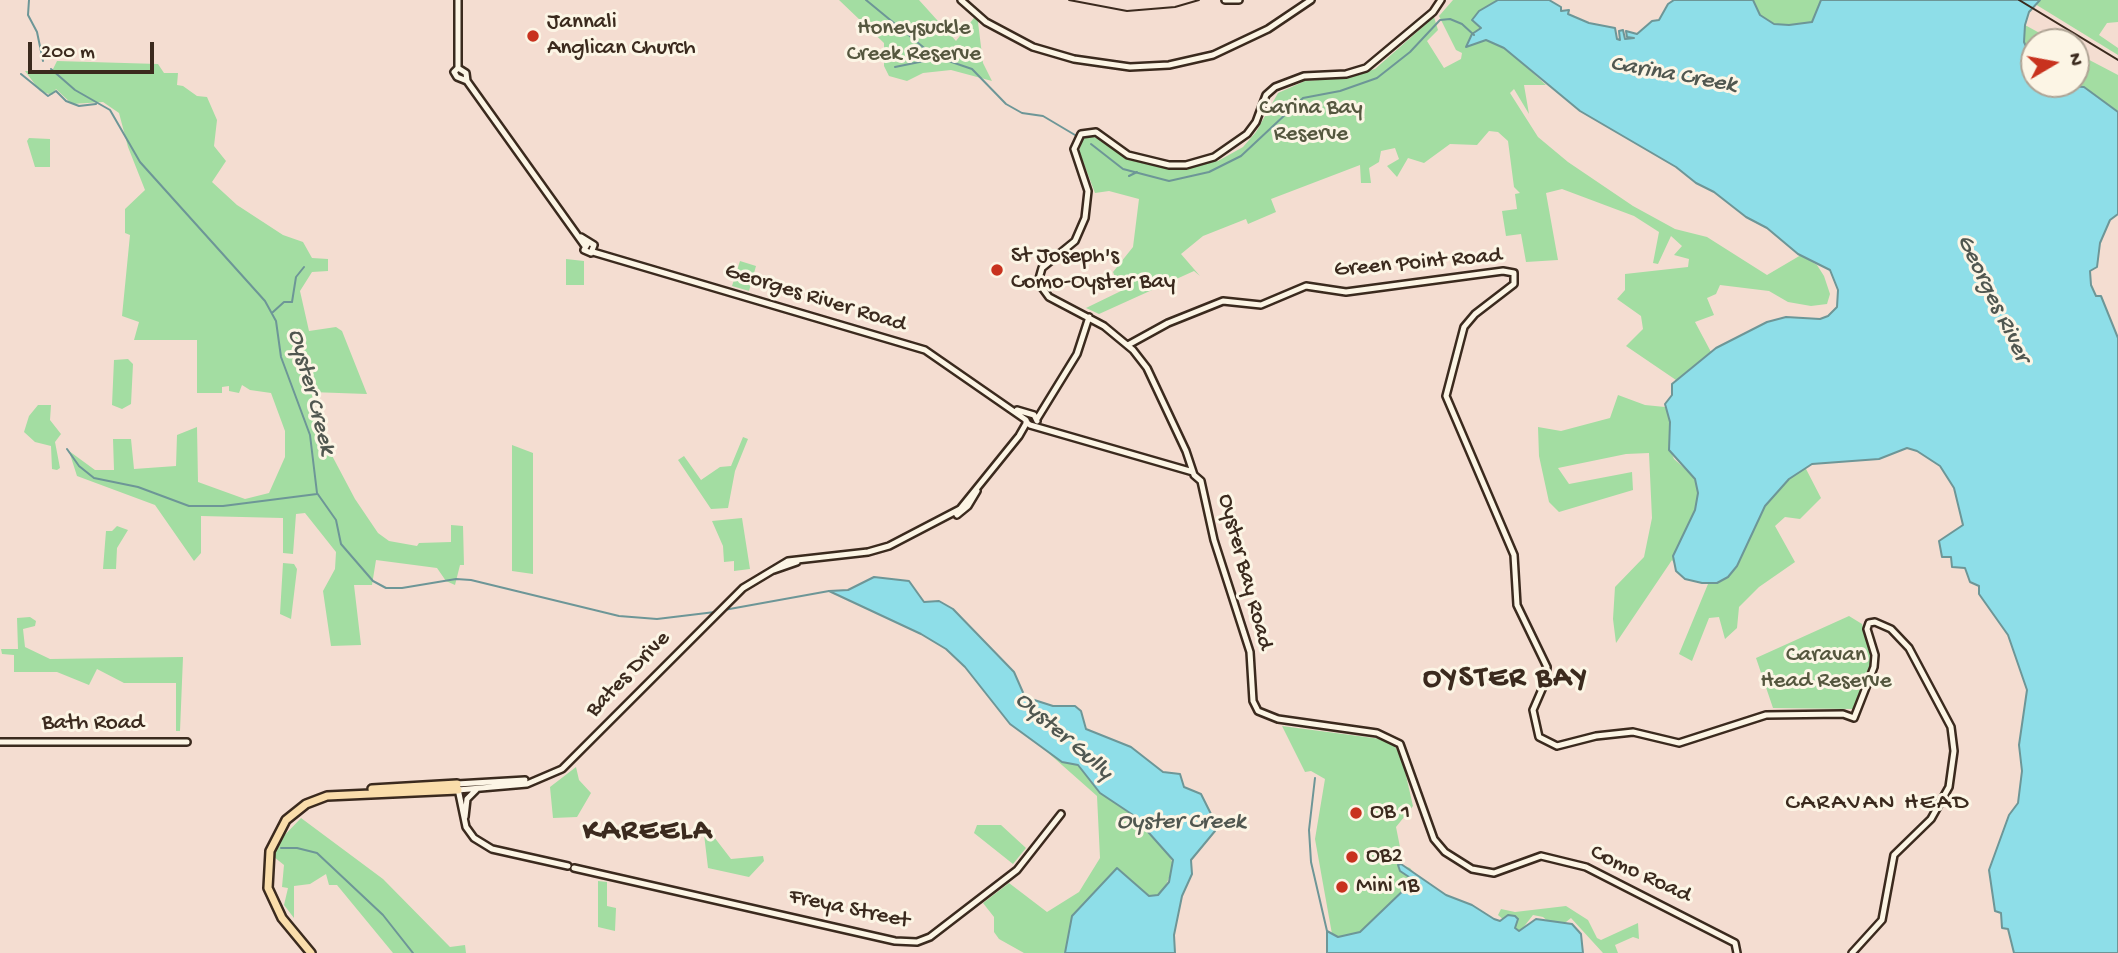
<!DOCTYPE html>
<style>
body{margin:0}
#map{position:relative;width:2118px;height:953px;overflow:hidden;background:#f4ddd1;font-family:"Gochi Hand",sans-serif}
canvas{display:block}
.north{position:absolute;left:2020px;top:28px;width:70px;height:70px;box-sizing:border-box;background:#fcf5e5;border:2px solid #afa495;border-radius:50%;rotate:80deg;font-size:19px;font-weight:700;line-height:28px;text-align:center;color:#3b2a1e}
.north::after{content:'';display:block;margin:auto;width:24px;height:32px;background:#c8321e;clip-path:polygon(50% 0,100% 100%,50% 72%,0 100%)}
.scale{position:absolute;left:28px;top:42px;width:126px;height:32px;box-sizing:border-box;border:4px solid #3b2a1e;border-top:0;padding-left:9px;font-size:21px;line-height:24px;white-space:nowrap;color:#3b2a1e;-webkit-text-stroke:5px #fcf5e5;paint-order:stroke}
</style>
<div id="map">
<canvas width="2118" height="953"></canvas>
<div class="north">N</div>
<div class="scale">200 m</div>
</div>
<script>
const ctx = document.querySelector('canvas').getContext('2d');
ctx.lineJoin = 'round';
function fill(path, color) { ctx.fillStyle = color; ctx.fill(path, 'evenodd'); }
const shape = rows => new Path2D(rows.map(r => 'M' + r).join(''));
function strokePath(path, color, width, dash) { ctx.strokeStyle = color; ctx.lineWidth = width; ctx.lineCap = dash ? 'butt' : 'round'; ctx.setLineDash(dash || []); ctx.stroke(path); }
function label(font, color, halo, rows, align = 'center') {
  ctx.font = font + ' "Gochi Hand",sans-serif'; ctx.lineWidth = 6; ctx.setLineDash([]); ctx.textBaseline = 'middle'; ctx.strokeStyle = halo; ctx.fillStyle = color; for (const [text, x, y, turn = 0] of rows) {
    ctx.save(); ctx.translate(x, y); ctx.rotate((+turn || 0) * Math.PI / 180); ctx.textAlign = isNaN(turn) ? turn : align; if (halo) ctx.strokeText(text, 0, 0); ctx.fillText(text, 0, 0); ctx.restore();
  }
}
fill(shape([
 [839,0,919,0,956,41,977,14,983,63,992,81,951,70,923,73,907,81,889,76,884,66,884,43],
 [1453,0,1501,0,1479,11,1472,20,1481,28,1467,47,1486,40,1493,41,1512,54,1546,85,1524,85,1529,114,1514,89,1510,93,1538,137,1568,162,1633,206,1675,229,1707,237,1767,275,1801,255,1817,265,1824,276,1830,294,1827,304,1811,306,1788,302,1769,291,1720,285,1716,294,1707,298,1714,315,1695,322,1711,352,1701,363,1676,380,1626,346,1643,329,1641,316,1617,299,1625,290,1625,274,1688,267,1689,259,1674,255,1682,246,1671,236,1658,264,1653,263,1659,232,1634,216,1562,189,1546,193,1558,260,1526,262,1521,234,1506,236,1502,211,1517,209,1515,194,1520,193,1514,187,1508,141,1498,132,1489,131,1477,145,1450,144,1424,163,1408,158,1397,177,1387,166,1399,159,1395,148,1381,151,1379,162,1369,168,1371,183,1361,183,1360,165,1271,199,1276,212,1248,224,1246,219,1203,236,1181,254,1200,276,1194,271,1099,314,1086,308,1121,291,1113,272,1133,247,1139,199,1109,191,1095,193,1079,151,1084,136,1100,138,1129,160,1175,170,1218,161,1243,147,1256,132,1278,93,1305,81,1345,78,1375,69,1434,17,1438,30,1427,41,1444,68,1461,59,1462,53,1456,50,1439,16],
 [1753,0,1821,0,1812,22,1789,25,1774,24,1760,15],
 [2040,0,2118,0,2118,22,2107,23,2099,35,2118,48,2118,55,2035,4],
 [2025,25,2056,42,2034,42,2034,64,2024,42],
 [2076,53,2118,75,2118,112,2106,108,2096,96,2070,84,2076,84],
 [57,61,158,64,164,73,178,73,177,85,183,86,197,96,207,97,217,120,214,146,226,161,212,182,237,205,283,235,303,242,312,258,328,259,328,271,312,272,300,291,309,331,336,327,342,331,367,394,311,392,328,448,355,499,378,533,389,541,417,546,419,543,451,542,451,525,463,526,464,565,460,565,455,585,446,581,437,568,376,560,372,585,354,585,361,645,331,646,323,591,335,569,336,552,305,513,296,514,293,554,283,553,283,518,201,516,201,553,194,561,155,505,77,476,69,451,95,470,114,470,113,439,131,439,134,469,176,466,177,435,197,427,198,482,245,499,269,493,285,457,285,431,271,393,250,390,242,385,239,393,229,391,229,386,222,387,222,393,197,393,197,340,134,340,139,322,122,316,130,235,125,233,125,209,145,190,128,147,119,113,103,102,72,104,56,89,52,95,40,91,25,71,52,71],
 [29,138,50,139,50,167,35,167,27,141],
 [566,259,584,261,584,285,566,285],
 [740,261,756,266,749,291,732,286],
 [128,359,133,364,131,404,122,409,112,405,114,360],
 [1618,395,1645,405,1665,407,1670,418,1669,447,1674,459,1693,476,1698,487,1752,522,1782,485,1805,467,1821,498,1800,519,1785,517,1775,526,1795,562,1759,587,1739,607,1737,628,1725,639,1719,617,1709,618,1692,661,1679,654,1708,584,1682,577,1672,560,1616,643,1613,619,1615,587,1644,557,1652,518,1649,453,1626,454,1558,468,1569,484,1632,472,1633,490,1559,512,1549,502,1539,456,1538,427,1561,431,1610,418],
 [38,405,51,405,50,420,61,434,55,442,60,468,57,470,52,469,51,446,35,442,24,432,29,416],
 [743,437,748,439,735,471,728,508,711,509,678,460,684,456,701,480,720,467,731,466],
 [512,445,533,453,533,574,512,571],
 [742,518,750,569,734,571,734,561,724,562,723,546,712,521],
 [117,526,128,530,117,548,116,569,103,569,106,531,112,531],
 [283,563,294,564,297,569,291,619,280,614],
 [1849,616,1862,624,1872,659,1853,709,1773,708,1756,658],
 [30,617,36,621,35,626,23,629,25,647,50,659,183,657,180,731,176,731,176,683,124,683,97,669,89,685,57,672,14,672,14,655,2,654,1,649,18,649,17,618],
 [1282,726,1381,739,1394,745,1402,758,1413,806,1396,827,1401,852,1399,864,1410,868,1420,880,1370,930,1333,949,1327,931,1332,934,1315,839,1325,779,1311,771,1305,772],
 [1045,750,1062,762,1078,765,1100,793,1132,815,1168,852,1174,867,1164,889,1158,895,1149,896,1117,868,1072,916,1065,953,1024,953,999,939,994,932,994,917,983,903,1009,883,1047,912,1079,892,1100,858,1097,796],
 [576,767,579,780,591,793,577,817,553,818,550,787],
 [301,818,383,879,450,947,465,945,466,953,393,953,337,885,329,885,326,874,310,884,294,886,294,918,284,905,288,888,282,887,284,865,274,857,279,841],
 [977,825,1001,825,1026,848,1013,864,974,833],
 [711,833,731,859,763,856,764,861,749,877,708,868,704,834],
 [598,881,607,882,607,906,616,908,615,931,598,927],
 [1566,906,1588,920,1597,938,1601,940,1638,923,1639,939,1633,937,1615,945,1618,953,1603,953,1571,918,1566,922,1550,923,1543,917,1533,915,1519,933,1498,915,1501,909,1515,912]
]), '#a3dda2');
const water = shape([
 [1498,0,1549,0,1561,7,1561,11,1569,10,1568,14,1589,23,1615,28,1617,39,1620,40,1619,31,1623,30,1625,39,1634,38,1627,37,1626,31,1637,34,1652,21,1659,20,1668,4,1674,0,1753,0,1760,15,1774,24,1789,25,1812,22,1821,0,2040,0,2029,12,2025,25,2024,42,2034,64,2034,84,2084,87,2118,112,2118,214,2110,220,2100,243,2097,267,2090,271,2091,285,2096,296,2101,296,2118,338,2118,953,2014,953,2008,929,2002,928,2001,913,1995,911,1989,870,2009,815,2018,803,2022,771,2019,745,2027,690,2008,635,1979,594,1979,586,1970,582,1965,568,1952,567,1951,557,1942,557,1939,541,1963,525,1954,488,1940,466,1917,451,1907,448,1879,459,1812,464,1789,479,1765,506,1737,566,1728,577,1717,583,1702,583,1685,579,1676,571,1673,556,1695,510,1698,493,1695,479,1669,450,1670,422,1665,404,1672,395,1672,384,1716,348,1767,322,1786,317,1820,319,1828,316,1837,307,1838,290,1830,270,1798,254,1767,228,1746,217,1714,192,1696,183,1676,167,1580,111,1504,48,1486,40,1466,47,1472,34,1481,28,1472,20,1479,11,1498,0],
 [874,577,909,581,924,602,939,601,953,609,1014,672,1025,697,1053,706,1075,706,1081,711,1086,729,1131,747,1163,772,1180,774,1184,787,1201,794,1214,820,1215,831,1191,860,1192,874,1182,896,1174,935,1175,953,1065,953,1072,916,1117,868,1149,896,1158,895,1169,882,1173,860,1133,815,1100,793,1078,765,1062,762,1010,724,965,667,946,649,921,634,829,591,848,590,874,577],
 [1401,864,1446,895,1472,905,1494,919,1500,921,1508,915,1515,916,1518,919,1515,928,1519,931,1536,919,1572,924,1581,934,1583,953,1327,953,1327,931,1338,937,1360,932,1410,884,1412,879,1400,871,1398,865,1401,864]
]);
fill(water, '#8edee8');
strokePath(water, '#6d9697', 2);
strokePath(shape([
 [29,0,28,15,37,32,43,61],
 [866,0,934,56,972,69,1006,104,1022,113,1043,116,1075,135],
 [895,67,939,58],
 [51,69,75,90,110,110,140,162,265,301,276,321,281,357,310,435,317,493,336,520,341,544,373,581,386,588,402,588,456,579,471,580,619,616,657,619,715,612],
 [21,74,48,96,56,91,66,101,79,106,96,104],
 [1091,144,1123,169,1169,181,1209,172,1241,156,1303,98,1340,91,1377,78,1410,52,1440,20,1450,19,1462,24,1474,35],
 [1129,176,1137,172],
 [273,312,284,302,292,302,296,277,304,267],
 [67,449,79,466,94,478,138,487,189,506,223,506,317,494],
 [724,610,829,591],
 [1315,778,1309,830,1311,862,1327,931],
 [281,848,297,848,317,853,383,915,413,953]
]), '#6d9697', 2);
const minor = shape([
 [961,0,986,22,1033,47,1074,59,1130,67,1169,65,1213,55,1268,29,1311,0],
 [1225,0,1239,0],
 [1441,0,1433,12,1366,68,1346,74,1304,76,1275,87,1266,95,1256,122,1247,134,1214,157,1186,165,1169,165,1128,155,1096,132,1081,134,1074,149,1088,191,1085,218,1075,241,1042,268,1038,282,1049,297,1104,326,1133,350,1147,368,1186,451,1194,475,1201,481,1214,540,1250,652,1253,701,1258,711,1278,719,1377,733,1400,744,1434,839,1445,852,1472,869,1494,873,1541,856,1586,867,1735,943,1737,953],
 [458,68,458,0],
 [458,68,454,72,457,77,467,81],
 [458,68,466,73,467,81],
 [467,81,585,246],
 [581,237,594,245,591,253,584,250,588,243],
 [593,252,925,350,1026,420],
 [1128,345,1168,323,1223,301,1261,305,1306,286,1346,292,1503,271,1514,273,1514,284,1475,314,1464,327,1446,396,1514,555,1517,605,1547,667,1546,680,1533,710,1539,737,1557,746,1596,736,1633,732,1679,743,1766,715,1843,714,1854,718,1874,667,1875,655,1867,629,1869,623,1875,622,1891,629,1909,648,1951,727,1954,751,1949,787,1931,819,1894,855,1882,920,1852,953],
 [1017,410,1034,415,1037,421],
 [1037,419,1077,354,1089,317],
 [1026,422,1030,425,1193,472],
 [957,515,968,506,977,491],
 [774,570,797,562],
 [0,742,187,742],
 [525,780,457,784,466,827,474,838,492,849,568,866],
 [458,790,527,784,562,769,743,588,788,561,868,552,889,546,960,509,1019,436,1027,422],
 [465,817,467,799,476,790],
 [574,868,895,941,917,942,930,937,1017,870,1061,814]
]);
const major = shape([
 [372,789,457,784],
 [311,953,282,918,268,888,270,851,286,820,306,804,327,796,458,790]
]);
strokePath(minor, '#3b2a1e', 10);
strokePath(major, '#3b2a1e', 12);
strokePath(minor, '#fcf5e5', 5);
strokePath(major, '#faddab', 7);
strokePath(shape([
 [1069,0,1127,11,1175,7,1199,0],
 [2019,0,2118,60]
]), '#3b2a1e', 2);
for (const [x, y, r, color] of [
 [533,36,7,"#c8321e"],
 [997,270,7,"#c8321e"],
 [1356,813,7,"#c8321e"],
 [1352,857,7,"#c8321e"],
 [1342,887,7,"#c8321e"]
]) { const dot = new Path2D(); dot.arc(x, y, r, 0, 2 * Math.PI); ctx.fillStyle = color; ctx.fill(dot); strokePath(dot, '#fcf5e5', 2.5); }
label('23px', '#3b2a1e', '#fcf5e5', [
 ["Jannali",547,23],
 ["Anglican Church",547,49],
 ["St Joseph's",1011,257],
 ["Como-Oyster Bay",1011,283],
 ["OB 1",1370,813],
 ["OB2",1366,857],
 ["Mini 1B",1356,887]
], 'left');
label('23px', '#55573f', '#fcf5e5', [
 ["Honeysuckle",914,29],
 ["Creek Reserve",914,55],
 ["Carina Bay",1311,109],
 ["Reserve",1311,135],
 ["Caravan",1826,656],
 ["Head Reserve",1826,682]
]);
label('23px', '#3b2a1e', '#fcf5e5', [
 ["Green Point Road",1418,264,-5],
 ["Georges River Road",815,299,17],
 ["Oyster Bay Road",1244,572,75],
 ["Bates Drive",629,675,-46],
 ["Bath Road",93,724],
 ["Como Road",1640,875,25],
 ["Freya Street",849,910,12]
]);
label('italic 24px', '#505750', '#fcf5e5', [
 ["Carina Creek",1673,76,10],
 ["Georges River",1992,299,64],
 ["Oyster Creek",310,392,75],
 ["Oyster Gully",1063,737,41],
 ["Oyster Creek",1181,823]
]);
ctx.letterSpacing = '2px';
label('24px', '#3b2a1e', '#fcf5e5', [
 ["CARAVAN HEAD",1878,804]
]);
ctx.letterSpacing = '0px';
ctx.letterSpacing = '2px';
label('bold 30px', '#3b2a1e', '#fcf5e5', [
 ["OYSTER BAY",1506,680],
 ["KAREELA",648,833]
]);
ctx.letterSpacing = '0px';
</script>
